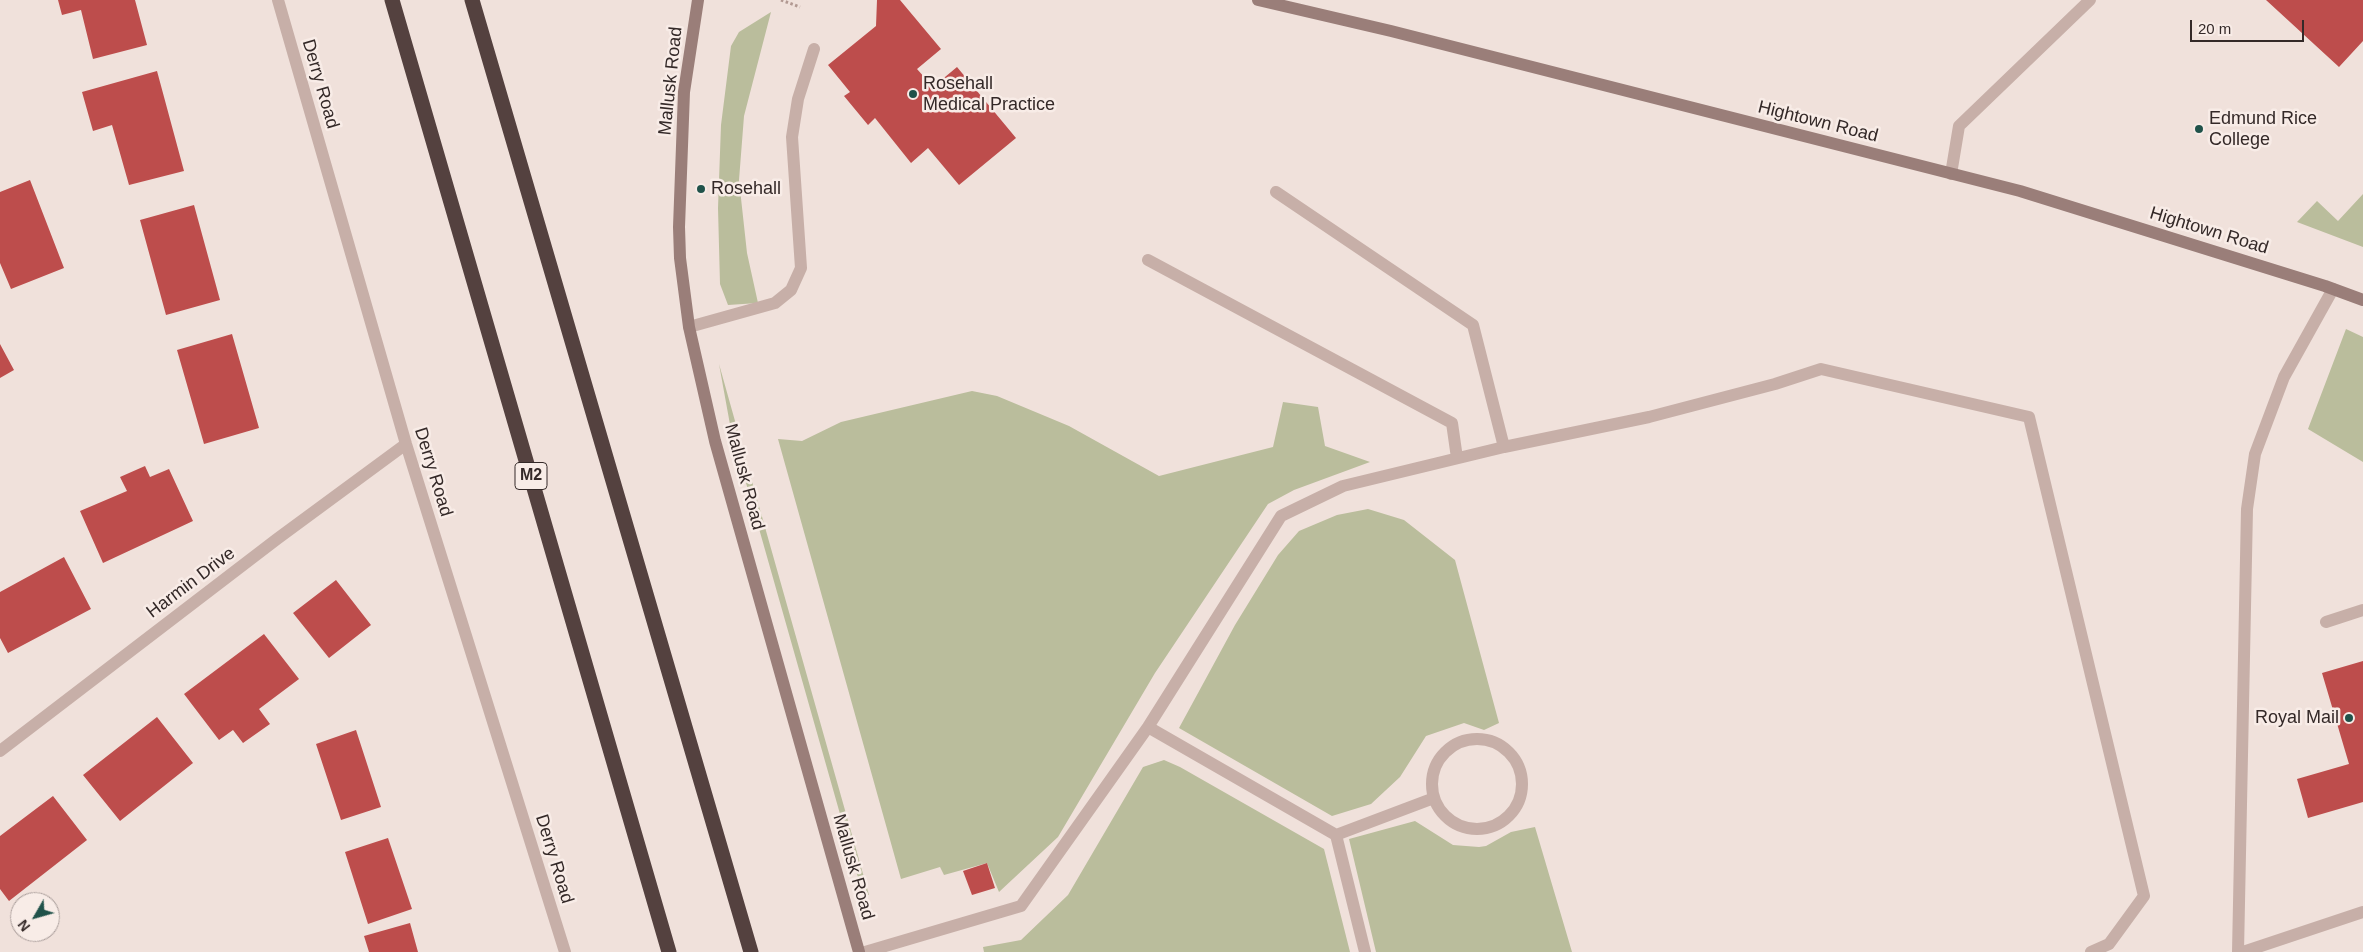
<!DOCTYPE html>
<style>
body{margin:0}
#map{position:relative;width:2363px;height:952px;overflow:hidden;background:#f0e1db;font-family:Helvetica,sans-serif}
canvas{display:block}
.north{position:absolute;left:10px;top:892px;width:50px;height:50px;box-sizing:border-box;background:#f8ece7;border:1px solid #aa9e9b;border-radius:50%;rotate:232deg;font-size:14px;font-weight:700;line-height:20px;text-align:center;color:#342928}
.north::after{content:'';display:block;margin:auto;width:18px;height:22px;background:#20524a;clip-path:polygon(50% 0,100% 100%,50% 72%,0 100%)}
.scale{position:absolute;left:2190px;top:20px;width:114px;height:22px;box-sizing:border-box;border:2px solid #342928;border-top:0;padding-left:6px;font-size:15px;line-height:18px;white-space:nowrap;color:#342928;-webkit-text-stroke:4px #f8ece7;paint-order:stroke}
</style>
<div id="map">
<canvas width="2363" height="952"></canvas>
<div class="north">N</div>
<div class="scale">20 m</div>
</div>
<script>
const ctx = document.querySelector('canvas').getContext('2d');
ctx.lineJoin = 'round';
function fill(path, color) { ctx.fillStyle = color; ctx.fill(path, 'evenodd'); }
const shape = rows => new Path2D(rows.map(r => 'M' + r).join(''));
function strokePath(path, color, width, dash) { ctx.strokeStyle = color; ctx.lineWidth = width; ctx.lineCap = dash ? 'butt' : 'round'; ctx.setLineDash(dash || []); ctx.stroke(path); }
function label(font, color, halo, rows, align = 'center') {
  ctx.font = font + ' Helvetica,sans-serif'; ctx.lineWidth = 5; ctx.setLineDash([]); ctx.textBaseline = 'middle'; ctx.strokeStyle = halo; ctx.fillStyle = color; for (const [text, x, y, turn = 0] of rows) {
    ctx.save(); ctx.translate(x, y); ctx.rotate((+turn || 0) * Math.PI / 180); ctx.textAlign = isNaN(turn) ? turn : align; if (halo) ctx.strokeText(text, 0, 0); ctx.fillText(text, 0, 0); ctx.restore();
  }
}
fill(shape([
 [771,12,744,116,739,180,747,253,758,303,728,305,720,284,718,208,721,125,731,46,739,32],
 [2363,194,2363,247,2297,222,2317,201,2338,221],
 [2346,329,2363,337,2363,462,2308,429],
 [719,364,744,453,869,895,863,895,731,430],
 [972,391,997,396,1069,426,1159,476,1273,447,1283,402,1318,407,1325,446,1370,462,1294,490,1268,504,1155,673,1058,837,999,892,987,863,944,875,940,867,901,879,778,439,802,441,841,422],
 [1368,509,1404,520,1455,560,1499,723,1484,730,1464,723,1426,736,1400,777,1371,804,1332,816,1179,728,1235,625,1278,555,1299,531,1337,515],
 [1164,760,1180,767,1324,849,1350,952,984,952,983,947,1021,940,1068,895,1143,767],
 [1415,821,1453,845,1479,847,1486,846,1511,832,1535,827,1572,952,1376,952,1349,839]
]), '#babd9c');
fill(shape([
 [58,0,135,0,147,45,93,59,81,10,62,15],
 [877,0,900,0,941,49,917,69,933,87,957,67,1016,138,959,185,928,148,911,163,875,118,868,125,844,96,850,92,828,65,876,26],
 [2266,0,2363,0,2363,41,2339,67],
 [157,71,184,171,129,185,112,125,93,131,82,92],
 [30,180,64,268,11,289,0,263,0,192],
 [194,205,220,300,166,315,140,220],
 [232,334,259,428,204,444,177,350],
 [0,344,14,370,0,378],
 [145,466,150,477,169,469,193,521,103,563,80,511,127,491,120,477],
 [64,557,91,609,8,653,0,638,0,592],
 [336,580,371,625,329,658,293,613],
 [264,634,299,679,259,709,270,724,243,743,233,730,219,740,184,694],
 [2363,661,2363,802,2308,818,2297,779,2349,764,2322,673],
 [157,717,193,763,120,821,83,775],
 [356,730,381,807,341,820,316,744],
 [53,796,87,840,9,901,0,889,0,836],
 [388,838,412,909,368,924,345,852],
 [987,863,995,888,972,895,963,871],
 [410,923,418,952,369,952,364,936]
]), '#bd4d4c');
strokePath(shape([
 [781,0,800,7]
]), '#b29992', 3, [2.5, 2.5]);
strokePath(shape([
 [1951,174,1959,126,2090,0],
 [1276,192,1473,325,1504,447],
 [1148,260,1452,423,1457,458],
 [689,327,775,303,791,290,801,268,792,137,798,99,814,49],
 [2326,622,2363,610],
 [1148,727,1336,835,1365,952],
 '1432 784a45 45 0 1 1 90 0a45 45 0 1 1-90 0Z',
 [1336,835,1434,798],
 [865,952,1021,906,1148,727,1281,516,1343,486,1504,447,1649,417,1775,384,1821,369,2029,417,2144,896,2109,944,2091,952],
 [2238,952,2247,509,2255,454,2284,377,2333,289],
 [2243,952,2363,912]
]), '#c7afa8', 12);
strokePath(shape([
 [278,0,406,444,565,952],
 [0,751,277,539,406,444]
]), '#c7afa8', 12);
strokePath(shape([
 [698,0,684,92,679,227,680,258,689,327,715,441,859,952],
 [1258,0,1391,31,2020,191,2325,286,2363,300]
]), '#9a7e79', 12);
strokePath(shape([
 [392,0,669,952],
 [472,0,751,952]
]), '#54413f', 15);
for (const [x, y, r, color] of [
 [913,94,5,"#20524a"],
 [2199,129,5,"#20524a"],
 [701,189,5,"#20524a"],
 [2349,718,5,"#20524a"]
]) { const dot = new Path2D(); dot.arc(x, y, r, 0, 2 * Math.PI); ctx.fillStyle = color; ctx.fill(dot); strokePath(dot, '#f8ece7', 2); }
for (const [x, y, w] of [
 [531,476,32]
]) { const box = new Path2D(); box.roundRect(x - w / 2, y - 13.5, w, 27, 4); ctx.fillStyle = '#f8ece7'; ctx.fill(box); strokePath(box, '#342928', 1); }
label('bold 16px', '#342928', null, [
 ["M2",531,476]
]);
label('18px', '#342928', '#f8ece7', [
 ["Mallusk Road",671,81,-84],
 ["Derry Road",320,84,74],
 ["Hightown Road",1818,122,14],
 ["Hightown Road",2209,231,17],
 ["Derry Road",433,472,73],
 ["Mallusk Road",744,477,75],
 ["Harmin Drive",191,583,-37],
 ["Derry Road",554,859,73],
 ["Mallusk Road",853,867,74]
]);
label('18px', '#342928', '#f8ece7', [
 ["Rosehall",923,84],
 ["Medical Practice",923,105],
 ["Edmund Rice",2209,119],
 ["College",2209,140],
 ["Rosehall",711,189],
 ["Royal Mail",2339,718,"right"]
], 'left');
</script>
